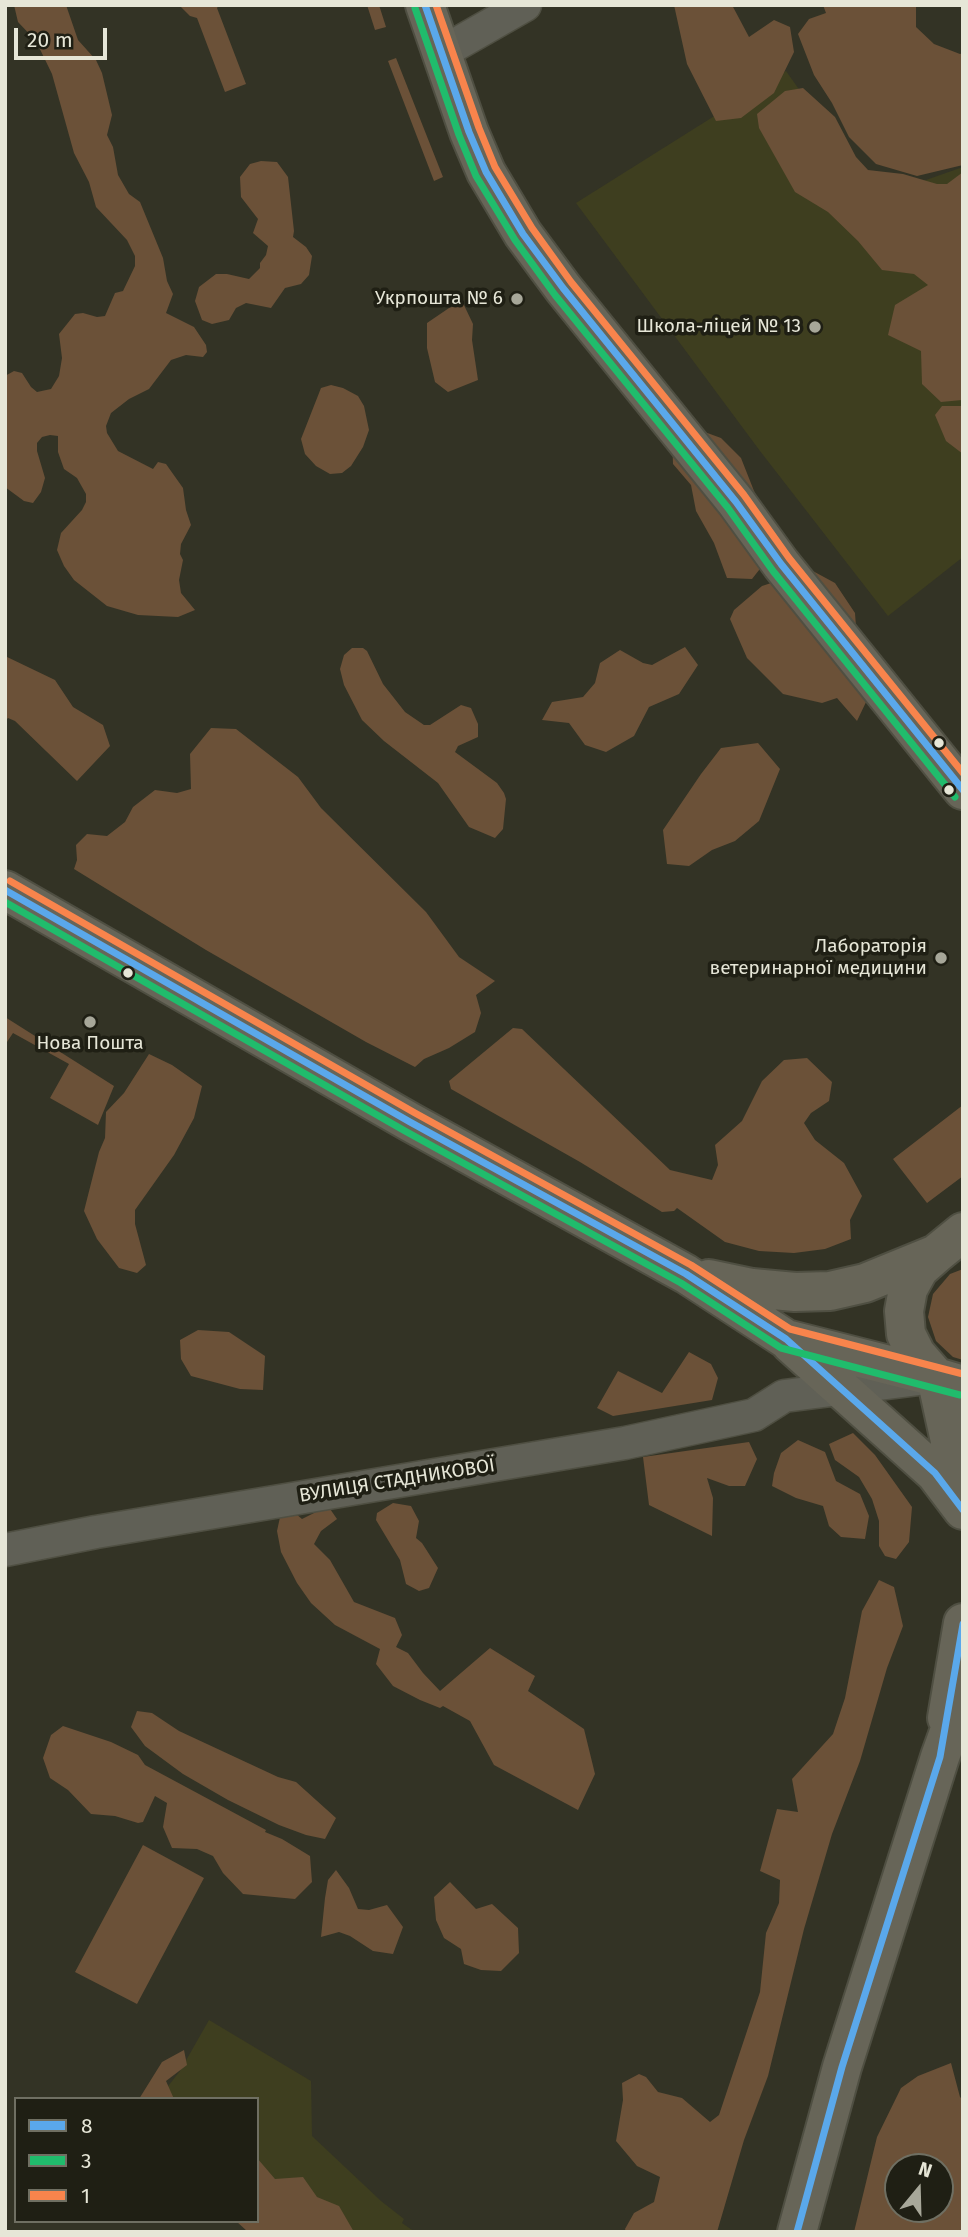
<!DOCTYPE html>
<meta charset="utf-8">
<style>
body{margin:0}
#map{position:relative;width:968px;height:2237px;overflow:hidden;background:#333325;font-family:"Fira Sans",sans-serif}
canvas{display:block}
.frame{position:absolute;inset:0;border:7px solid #e6e6d7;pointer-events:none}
.legend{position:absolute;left:14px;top:2097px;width:245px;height:126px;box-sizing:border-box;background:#1f1f14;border:2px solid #6f6f62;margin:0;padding:9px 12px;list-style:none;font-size:21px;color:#e6e6d7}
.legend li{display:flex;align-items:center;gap:14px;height:35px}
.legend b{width:35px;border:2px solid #6f6f62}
.north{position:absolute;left:884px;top:2153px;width:70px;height:70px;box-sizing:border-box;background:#1f1f14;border:2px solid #6f6f62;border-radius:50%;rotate:19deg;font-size:19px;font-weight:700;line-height:28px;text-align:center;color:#e6e6d7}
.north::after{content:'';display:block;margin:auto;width:24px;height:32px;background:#a7a799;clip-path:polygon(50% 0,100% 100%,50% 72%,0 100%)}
.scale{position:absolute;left:14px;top:28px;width:93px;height:32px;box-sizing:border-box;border:4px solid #e6e6d7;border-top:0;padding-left:9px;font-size:21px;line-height:24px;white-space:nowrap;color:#e6e6d7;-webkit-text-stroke:5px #1f1f14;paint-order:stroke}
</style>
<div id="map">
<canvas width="968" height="2237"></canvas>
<div class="frame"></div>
<ul class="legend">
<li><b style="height:9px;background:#5aa8eb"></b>8</li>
<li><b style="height:9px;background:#20bc6c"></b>3</li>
<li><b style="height:9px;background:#f8844c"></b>1</li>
</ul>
<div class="north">N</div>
<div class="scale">20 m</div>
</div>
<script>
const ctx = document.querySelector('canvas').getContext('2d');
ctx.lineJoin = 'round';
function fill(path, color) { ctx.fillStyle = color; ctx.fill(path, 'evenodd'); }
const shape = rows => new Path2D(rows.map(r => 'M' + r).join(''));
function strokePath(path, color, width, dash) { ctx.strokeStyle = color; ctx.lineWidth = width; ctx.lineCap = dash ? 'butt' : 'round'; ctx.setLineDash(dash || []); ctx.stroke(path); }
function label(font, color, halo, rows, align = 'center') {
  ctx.font = font + ' "Fira Sans",sans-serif'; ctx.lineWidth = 7; ctx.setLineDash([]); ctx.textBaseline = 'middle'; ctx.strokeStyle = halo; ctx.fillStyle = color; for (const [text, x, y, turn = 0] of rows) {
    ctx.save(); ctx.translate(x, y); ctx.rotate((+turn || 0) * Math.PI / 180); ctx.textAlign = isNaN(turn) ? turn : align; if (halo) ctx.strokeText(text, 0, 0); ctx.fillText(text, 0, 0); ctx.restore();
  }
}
fill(shape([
 [786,71,866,184,886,194,963,167,963,557,888,616,760,451,576,203],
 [209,2020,311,2081,312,2136,381,2201,404,2219,402,2223,415,2232,306,2232,257,2195,257,2099,158,2099,180,2071]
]), '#3e3e1f');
fill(shape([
 [14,5,66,5,78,40,96,60,102,73,112,115,107,135,113,147,118,175,129,194,140,202,163,258,167,281,173,294,166,313,194,327,206,345,207,352,203,357,186,355,171,360,149,389,129,399,111,413,106,426,107,433,118,451,153,469,158,462,166,464,183,488,186,510,191,525,181,544,180,554,183,560,179,580,181,593,195,610,178,617,138,615,107,606,74,580,64,566,57,550,61,533,82,510,86,502,86,494,77,478,64,469,58,452,58,436,50,435,42,437,37,443,37,451,45,478,41,492,33,503,24,501,5,487,5,376,14,371,22,373,31,387,37,392,51,389,59,376,62,358,59,334,75,314,83,313,97,317,105,316,115,293,123,291,135,266,135,256,127,240,96,207,89,182,74,153,52,74,36,41,18,22],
 [179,5,219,5,217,8,246,84,225,92,197,18,190,16],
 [367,5,379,5,386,27,375,30],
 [674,5,732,5,749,37,774,20,790,27,794,52,774,93,741,118,716,121,687,64],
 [823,5,916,5,916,27,934,44,960,54,963,53,963,165,917,176,876,164,849,137,832,103,814,75,798,34,809,19,826,13],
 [396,58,443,177,434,181,388,61],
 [803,88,835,117,856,157,868,170,903,174,937,184,947,184,963,172,962,400,941,402,922,384,921,351,888,335,895,305,928,285,914,274,882,270,858,241,828,212,795,192,759,128,757,114,785,91],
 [261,161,277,162,288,177,294,231,293,237,306,247,312,256,309,275,301,284,285,288,271,308,246,303,236,308,229,320,212,324,202,320,195,301,199,287,216,274,227,274,249,279,260,268,260,263,266,255,268,246,253,233,258,219,241,197,240,177,250,164],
 [463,303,473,324,472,340,478,380,448,392,435,382,427,348,427,323,449,308],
 [331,385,343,388,358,396,364,406,369,430,363,447,351,466,342,473,330,474,316,466,305,454,301,439,321,388],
 [942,406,963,406,963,454,946,441,935,415],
 [691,427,721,438,741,458,756,496,770,556,752,579,727,578,714,543,696,511,691,485,673,464,672,435],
 [811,570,835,583,855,613,858,654,867,700,857,721,837,698,822,703,783,694,747,658,730,619,734,610,762,586],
 [685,647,698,665,679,694,649,707,634,736,606,752,585,745,569,723,542,720,552,702,583,697,595,683,600,663,620,650,643,663,652,665],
 [352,648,363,648,367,651,383,684,405,712,424,725,430,725,461,705,471,708,478,724,478,737,458,746,455,752,497,783,504,793,506,799,503,829,495,838,469,827,438,783,384,741,362,720,344,685,340,669,344,655],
 [5,656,55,680,73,707,103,725,110,746,77,781,15,721,8,718,5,721],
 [211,728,236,729,298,777,321,808,426,912,459,957,495,981,476,995,481,1013,475,1032,449,1048,424,1059,415,1067,366,1042,206,950,74,869,77,860,76,845,87,834,107,836,125,822,133,807,155,790,177,793,191,789,190,754],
 [758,743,780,769,759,821,735,841,712,850,689,866,667,864,663,830,701,774,721,748],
 [5,1017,114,1086,98,1125,50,1098,69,1064,13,1033,5,1045],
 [513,1028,522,1029,670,1170,712,1180,718,1165,715,1145,742,1121,762,1081,784,1060,807,1058,832,1082,829,1101,811,1113,804,1123,815,1140,844,1163,862,1196,850,1220,851,1239,825,1249,794,1253,759,1251,725,1242,677,1208,674,1211,662,1212,580,1162,451,1089,449,1081],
 [149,1054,172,1065,202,1086,194,1118,174,1155,135,1210,135,1224,146,1265,137,1273,119,1268,97,1239,84,1211,99,1152,105,1138,106,1112,124,1093],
 [963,1105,963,1176,927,1203,893,1159],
 [963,1269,963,1360,953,1357,936,1341,928,1317,933,1294,950,1274],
 [198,1330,229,1332,265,1356,263,1390,240,1389,191,1376,181,1359,180,1340],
 [689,1352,711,1364,718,1378,712,1400,613,1416,597,1408,618,1371,662,1393],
 [853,1433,875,1455,912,1507,909,1542,896,1559,885,1556,879,1546,879,1521,872,1499,859,1477,835,1460,829,1444],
 [798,1440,825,1452,836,1481,860,1494,869,1516,865,1539,841,1537,829,1526,823,1506,796,1498,772,1486,774,1473,781,1453],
 [749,1442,757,1459,745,1486,729,1486,707,1478,713,1498,712,1536,649,1505,643,1457],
 [393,1503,411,1506,419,1521,416,1538,422,1543,438,1568,429,1588,419,1591,406,1584,400,1560,376,1520,377,1513],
 [328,1506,337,1519,321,1531,314,1544,330,1560,354,1602,395,1618,402,1635,396,1647,408,1653,423,1673,440,1691,490,1648,535,1676,528,1691,584,1729,595,1774,578,1810,494,1765,470,1721,443,1706,440,1708,420,1700,393,1686,376,1664,380,1649,335,1625,311,1603,297,1583,281,1552,277,1531,282,1508,289,1508,302,1519],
 [879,1580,894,1587,903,1626,887,1668,860,1761,832,1834,804,1929,768,2076,744,2140,717,2232,626,2232,625,2229,634,2213,654,2202,660,2177,637,2166,616,2141,623,2100,622,2083,639,2074,646,2077,658,2092,682,2098,710,2122,719,2115,760,1992,766,1933,779,1903,780,1880,760,1871,777,1809,798,1812,792,1779,833,1734,845,1698,862,1611],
 [137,1711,152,1713,179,1731,278,1777,296,1782,336,1818,325,1839,306,1835,279,1825,228,1800,183,1774,145,1746,131,1727],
 [63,1726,111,1742,138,1755,145,1765,266,1830,265,1832,282,1839,310,1856,312,1882,295,1899,243,1894,223,1873,213,1856,197,1849,172,1848,163,1827,167,1803,155,1796,143,1822,138,1823,115,1816,91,1814,68,1790,50,1778,43,1758,51,1735],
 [143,1845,204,1878,137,2004,75,1972],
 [336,1870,349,1888,358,1909,369,1910,387,1905,403,1927,393,1954,373,1951,350,1936,339,1932,321,1937,325,1898,328,1880],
 [450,1882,476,1909,492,1904,518,1928,519,1953,501,1971,481,1970,464,1964,461,1949,444,1938,436,1920,434,1897],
 [184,2050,187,2065,166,2081,174,2099,139,2099,162,2062],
 [951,2063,960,2097,963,2100,963,2232,854,2232,877,2137,901,2088,918,2076],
 [898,2167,940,2167,940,2209,898,2209],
 [257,2158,275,2179,303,2177,317,2197,339,2206,354,2232,248,2232,236,2221,257,2221]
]), '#6b5138');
const minor = shape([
 [441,53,525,5],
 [5,1550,96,1532,625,1443,754,1415,784,1396,927,1378]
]);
const secondary = shape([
 [425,5,469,132,486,172,523,234,563,288,736,502,781,564,963,790],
 [5,890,410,1122,686,1274,786,1339,936,1377],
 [935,1255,919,1269,908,1289,904,1311,906,1334,916,1354,936,1377,963,1385],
 [709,1279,752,1288,795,1292,830,1291,865,1283,936,1254,963,1232],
 [790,1343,935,1473,963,1510],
 [936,1377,963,1501],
 [947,1718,963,1623],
 [797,2232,842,2067,940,1757,963,1693]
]);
strokePath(minor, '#4f4f42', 35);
strokePath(secondary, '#4f4f42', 42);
strokePath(minor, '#606056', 32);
strokePath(secondary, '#676558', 38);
strokePath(shape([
 [425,5,469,132,486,172,523,234,563,288,736,502,781,564,963,790],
 [5,890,410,1122,686,1274,786,1339,935,1473,963,1510],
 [797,2232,842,2067,940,1757,963,1624]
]), '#5aa8eb', 7);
strokePath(shape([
 [415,8,459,135,476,176,515,240,555,295,728,508,773,571,955,797],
 [5,902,405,1131,681,1283,781,1348,960,1395]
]), '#20bc6c', 7);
strokePath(shape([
 [436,5,479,128,495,167,532,228,571,282,744,495,789,558,963,773],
 [10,881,415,1113,691,1265,790,1329,963,1374]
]), '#f8844c', 7);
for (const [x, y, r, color] of [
 [517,299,7,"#a7a799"],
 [815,327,7,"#a7a799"],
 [939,743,6,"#e6e6d7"],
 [949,790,6,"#e6e6d7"],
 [941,958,7,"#a7a799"],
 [128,973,6,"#e6e6d7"],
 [90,1022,7,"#a7a799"]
]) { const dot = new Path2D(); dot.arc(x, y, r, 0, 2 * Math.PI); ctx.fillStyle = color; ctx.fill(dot); strokePath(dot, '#1f1f14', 2.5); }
label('19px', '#e6e6d7', '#1f1f14', [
 ["Укрпошта № 6",503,299],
 ["Школа-ліцей № 13",801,327],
 ["Лабораторія",927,947],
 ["ветеринарної медицини",927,969],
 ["Нова Пошта",90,1044,"center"]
], 'right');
label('19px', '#e6e6d7', '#1f1f14', [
 ["ВУЛИЦЯ СТАДНИКОВОЇ",397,1481,-9]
]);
</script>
